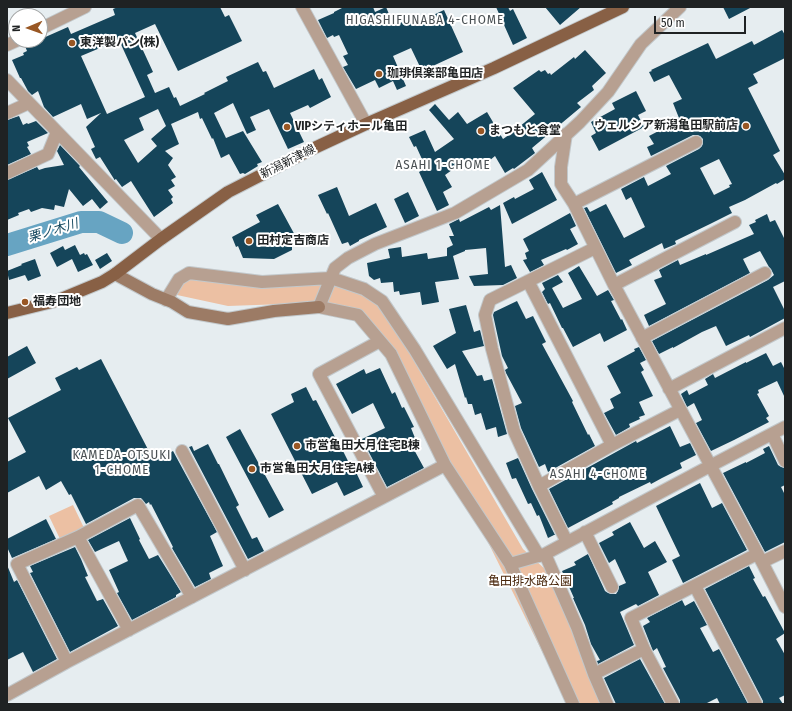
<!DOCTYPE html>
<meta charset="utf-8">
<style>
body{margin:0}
#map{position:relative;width:792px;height:711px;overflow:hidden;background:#e6edf0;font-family:"Fira Sans Condensed",sans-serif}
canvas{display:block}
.frame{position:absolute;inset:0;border:8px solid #1f2223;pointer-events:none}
.north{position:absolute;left:8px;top:8px;width:40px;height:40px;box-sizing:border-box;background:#fff;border:1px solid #a5a7a7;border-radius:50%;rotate:268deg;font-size:11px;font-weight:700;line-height:16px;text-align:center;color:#1f2223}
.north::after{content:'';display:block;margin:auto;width:14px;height:18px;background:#995724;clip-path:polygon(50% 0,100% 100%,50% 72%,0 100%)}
.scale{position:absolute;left:654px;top:16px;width:92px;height:18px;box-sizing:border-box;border:2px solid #1f2223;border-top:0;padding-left:5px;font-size:12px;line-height:14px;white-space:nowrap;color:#1f2223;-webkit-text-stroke:3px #fff;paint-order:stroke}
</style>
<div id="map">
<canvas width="792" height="711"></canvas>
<div class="frame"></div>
<div class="north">N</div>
<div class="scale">50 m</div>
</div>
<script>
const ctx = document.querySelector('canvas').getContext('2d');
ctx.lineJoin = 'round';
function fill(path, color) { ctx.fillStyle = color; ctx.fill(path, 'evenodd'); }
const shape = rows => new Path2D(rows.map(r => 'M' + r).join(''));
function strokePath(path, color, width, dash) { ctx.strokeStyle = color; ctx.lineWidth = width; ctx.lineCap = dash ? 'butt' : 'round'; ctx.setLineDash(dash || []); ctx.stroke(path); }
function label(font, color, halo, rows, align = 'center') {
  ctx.font = font + ' "Fira Sans Condensed","Noto Sans JP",sans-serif'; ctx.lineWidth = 4; ctx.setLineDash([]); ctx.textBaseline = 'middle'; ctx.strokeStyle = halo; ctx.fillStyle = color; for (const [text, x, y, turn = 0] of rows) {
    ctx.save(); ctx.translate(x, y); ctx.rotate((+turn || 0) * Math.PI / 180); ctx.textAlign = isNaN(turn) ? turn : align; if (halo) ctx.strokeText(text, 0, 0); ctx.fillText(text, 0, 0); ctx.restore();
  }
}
fill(shape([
 [193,277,262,288,337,284,381,304,523,549,546,570,604,704,568,704,396,356,359,311,312,303,228,306,177,295,181,283],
 [73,505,84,528,60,539,49,516]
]), '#ecc0a3');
strokePath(shape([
 [7,245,81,222,99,222,122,233]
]), '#67a4c2', 22);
fill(shape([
 [118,7,220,7,225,17,229,15,242,41,178,71,155,24,135,33,153,72,147,75,155,93,169,87,174,98,176,97,180,106,205,94,204,93,228,81,226,77,258,62,263,72,266,71,274,88,314,69,319,80,322,78,331,97,310,108,308,105,290,113,304,142,288,149,269,109,250,117,256,130,247,134,233,103,214,113,226,138,243,131,262,162,257,164,258,166,245,174,243,173,240,174,229,154,221,158,213,138,212,139,202,118,200,119,198,112,171,124,179,144,165,151,173,158,168,165,176,177,171,180,175,186,168,190,173,197,171,199,173,203,154,217,131,181,122,187,116,179,114,180,114,179,100,157,96,159,91,149,95,147,86,127,101,113,87,119,81,104,53,117,44,107,38,91,32,95,28,91,21,78,20,78,12,60,24,55,23,53,27,51,25,46,68,27,71,34,115,15,113,9],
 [119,40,145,97,107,114,81,56],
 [158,109,166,126,151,139,157,146,138,163,124,140,144,130,139,118],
 [344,7,373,7,375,12,386,7,394,26,411,18,414,24,444,10,463,52,422,71,411,48,393,56,406,86,397,90,393,81,379,88,375,80,356,89,343,67,348,65,343,56,348,54,339,35,334,37,333,35,327,38,318,20,334,13,334,12],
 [496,7,508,7,510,11,513,9,527,38,513,45],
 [545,7,581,7,560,25],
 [723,7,752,7,729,19],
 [782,30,785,35,785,58,753,74,758,83,748,88,780,151,773,155,785,175,785,179,777,184,776,183,745,200,729,207,732,213,710,224,675,241,676,244,664,249,662,243,629,260,632,265,616,273,584,208,587,207,590,212,606,204,624,238,645,227,631,197,626,200,621,189,644,177,648,186,671,174,666,166,699,149,702,146,703,143,703,139,700,136,697,135,693,135,651,156,647,147,654,144,649,136,670,125,669,123,679,118,673,103,682,99,669,75,654,82,649,72,652,71,651,70,708,43,716,59,752,41,754,45],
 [719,159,732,184,729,185,730,187,714,195,700,168],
 [585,50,606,73,592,86,594,90,577,103,581,107,532,148,535,153,514,169,513,168,505,173,495,156,478,170,476,166,472,168,466,160,445,175,452,187,443,192,449,205,437,211,419,172,426,168,416,146,414,147,409,137,425,130,435,152,454,139,429,110,435,104,449,120,458,112,467,124,487,112,503,139,519,128,519,127,535,114,513,88,539,70,541,72,545,70,548,74,550,73,551,75,574,57,575,59],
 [636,91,646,111,638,115,644,127,599,151,591,136,596,133,591,122,615,109,612,103],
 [19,116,23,125,27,123,28,124,36,121,48,133,27,142,29,146,27,147,31,154,7,165,7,120],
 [60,145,80,166,79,167,108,202,100,209,92,199,83,206,69,189,64,207,55,205,54,210,42,208,31,212,29,209,18,213,19,215,7,220,7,180,37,167,39,170,45,168,64,165,57,151],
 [542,172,557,200,512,224,503,203,514,197,515,199,534,189,529,180],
 [337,187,349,216,376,203,387,227,359,240,359,241,350,246,348,242,342,244,328,213,327,214,318,195],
 [408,192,419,216,405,223,394,199],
 [278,204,297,239,292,242,292,250,274,259,243,258,238,246,236,247,232,237,260,222,256,215],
 [500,205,505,267,511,265,517,278,503,285,474,286,469,276,488,274,486,248,465,250,465,251,453,256,459,279,435,282,439,302,422,305,420,292,400,295,399,291,394,292,393,282,381,283,380,278,374,280,369,276,367,263,390,258,388,249,401,247,402,257,427,253,428,259,447,256,447,248,453,245,449,236,454,236,449,224,459,219,460,222,489,207,491,210],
 [570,213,576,226,570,229,578,244,567,250,566,249,541,260,544,265,530,272,523,260,527,259,525,253,529,251,523,239],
 [767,214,770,222,775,220,785,240,785,281,773,287,785,311,785,318,750,337,749,335,726,346,716,326,702,332,673,348,673,347,659,354,652,341,768,280,774,275,771,269,769,267,760,251,743,259,750,273,649,326,644,315,666,304,654,280,662,277,659,270,678,260,680,265,706,254,706,255,754,234,749,225,756,222,755,220],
 [75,245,80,255,84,253,85,255,87,254,93,265,78,272,72,259,57,267,50,253,63,246,65,250],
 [107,253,112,261,100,269,95,260],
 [35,259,41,276,28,281,25,275,9,280,7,271,22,265,21,264],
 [579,266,597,296,608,290,614,300,611,301,621,320,622,319,627,330,604,342,600,333,573,347,563,328,562,328,550,303,548,304,542,292,545,289,542,283,558,275,563,282,552,288,563,308,582,299,568,273],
 [517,301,526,319,533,316,546,342,542,344,573,401,572,402,588,435,589,434,595,446,548,472,545,464,539,467,521,428,515,406,522,403,506,373,505,370,508,368,502,356,493,315,494,312],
 [466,305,474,332,480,330,484,346,462,351,477,376,482,375,484,381,492,379,507,434,498,437,496,427,486,430,481,413,475,415,472,404,468,404,466,397,465,398,455,364,447,369,433,346,456,333,449,309],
 [27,346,36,363,7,379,7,357],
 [639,347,646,360,640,363,644,370,641,372,653,396,639,402,645,415,639,417,640,419,629,424,630,427,616,435,604,413,614,408,610,399,621,393,607,366,635,351,634,349],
 [766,353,773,366,781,362,785,370,785,398,777,381,758,390,759,393,757,394,769,416,766,418,769,422,734,440,711,451,696,423,702,420,694,403,687,407,681,394,687,390,689,395,708,385,705,379,713,374,715,378,746,362,746,363],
 [101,359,154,461,173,451,217,532,210,536,223,566,209,573,211,579,195,587,172,548,173,547,151,504,150,505,149,502,146,504,141,498,134,498,86,524,71,494,69,495,61,481,46,490,39,476,7,493,7,462,26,452,8,418,61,390,55,378,77,367,79,370],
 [380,368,392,394,395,392,402,408,404,407,414,427,411,428,417,443,412,446,424,468,387,487,362,439,385,428,373,403,352,414,336,384,364,369,366,374],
 [306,387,313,401,316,400,338,443,345,440,349,448,343,451,353,471,355,470,363,487,344,496,337,482,312,494,271,414,294,402,291,394],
 [670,426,680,447,690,443,696,455,680,463,682,468,662,478,651,484,650,482,619,497,619,498,612,502,613,504,568,528,549,489,616,452,636,441,637,443],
 [240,429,284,510,269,518,226,437],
 [208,444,218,464,219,464,239,505,236,507,252,539,257,537,264,551,248,559,189,447,192,446,194,451],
 [769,446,778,465,781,467,785,468,785,485,781,487,785,495,785,542,765,552,723,473,746,462,746,463,765,453,763,449],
 [518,458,532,489,555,535,554,535,548,538,539,515,537,516,531,503,528,504,516,478,512,479,506,463],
 [700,483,712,508,722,503,747,550,683,583,672,560,680,556,656,506],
 [130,518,140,539,139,540,149,559,158,555,181,592,176,595,176,597,132,620,117,593,119,592,109,570,128,561,119,541,95,552,88,540],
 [46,519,56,539,12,558,7,547,7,539],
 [630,522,644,548,655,541,667,562,648,572,659,595,638,606,636,604,620,612,634,645,598,664,597,661,600,660,591,644,585,625,573,598,574,598,562,571,576,565,574,562,588,554,605,591,608,593,611,594,616,594,618,591,619,586,626,583,615,559,609,563,599,543,614,535,612,532],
 [75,547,81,559,88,576,85,577,97,601,103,599,118,626,70,652,30,573,33,572,30,566],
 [7,565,14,582,17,580,57,659,33,672,23,652,7,660],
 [749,566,755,578,753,579,763,597,765,596,785,633,776,639,785,655,785,695,779,698,783,704,763,704,763,701,705,589],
 [682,600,685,606,694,601,707,625,700,628,713,652,719,649,748,704,720,704,717,698,705,704,680,704,680,700,663,668,666,667,657,648,653,651,643,626,650,622,647,618],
 [640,659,665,704,616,704,604,678]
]), '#15455a');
const street = shape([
 [302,7,366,124],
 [40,29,85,7],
 [7,45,18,40],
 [7,80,161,239],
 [7,113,29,103],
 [566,134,561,167,561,184,574,204,614,285,762,562,785,607],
 [7,173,48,154,57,132],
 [574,204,696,142],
 [528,281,612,445],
 [614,285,735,222],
 [166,300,179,279,189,273,262,282,331,278,364,289,382,301,415,350,539,556],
 [642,338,765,273],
 [380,341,319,374,384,497],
 [669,389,785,328],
 [772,434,785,461],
 [182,451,245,570],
 [539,486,612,445,680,410],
 [585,532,612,587],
 [78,537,129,630],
 [567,542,539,486,514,431,492,349,485,315,490,300,595,248],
 [545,554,577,627,594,674,607,704],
 [762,562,785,551],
 [510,564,545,554,710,466,785,427],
 [695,586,756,704],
 [67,662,17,564,78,537,138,505,192,597],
 [594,674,644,649],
 [7,695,67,662,384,497,445,465],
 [573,704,510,564,445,465,391,354,358,315,319,307,335,268,348,258,375,244,455,213,528,170,580,122,608,92,641,44,680,7],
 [673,704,644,649,631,618,757,554]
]);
const secondary = shape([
 [115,274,152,294,172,302,188,312,228,319,274,311,319,307]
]);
const primary = shape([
 [7,313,56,301,102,282,115,274,161,239,228,192,310,150,366,124,494,68,623,7]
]);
strokePath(street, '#c2c8cb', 14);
strokePath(secondary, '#c2c8cb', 14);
strokePath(primary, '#c2c8cb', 14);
strokePath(street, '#b7a091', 12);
strokePath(secondary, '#9c7b65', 12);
strokePath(primary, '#886045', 12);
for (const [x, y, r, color] of [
 [72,43,4,"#995724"],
 [379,74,4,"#995724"],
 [746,126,4,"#995724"],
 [287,127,4,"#995724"],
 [481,131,4,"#995724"],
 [249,241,4,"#995724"],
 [25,302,4,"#995724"],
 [297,446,4,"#995724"],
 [252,469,4,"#995724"]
]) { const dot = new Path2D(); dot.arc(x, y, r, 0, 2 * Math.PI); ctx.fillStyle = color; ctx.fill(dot); strokePath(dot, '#fff', 1.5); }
label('bold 12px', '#1f2223', '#fff', [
 ["東洋製パン(株)",80,43],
 ["珈琲倶楽部亀田店",387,74],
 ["ウェルシア新潟亀田駅前店",738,126,"right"],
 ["VIPシティホール亀田",295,127],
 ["まつもと食堂",489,131],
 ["田村定吉商店",257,241],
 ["福寿団地",33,302],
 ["市営亀田大月住宅B棟",305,446],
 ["市営亀田大月住宅A棟",260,469]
], 'left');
label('12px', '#1f2223', '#fff', [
 ["新潟新津線",288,162,-27]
]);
label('12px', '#48260b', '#fff', [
 ["亀田排水路公園",530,582]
]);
ctx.letterSpacing = '1px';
label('13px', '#4b5154', '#fff', [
 ["HIGASHIFUNABA 4-CHOME",425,20],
 ["ASAHI 1-CHOME",443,165],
 ["KAMEDA-OTSUKI",122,455],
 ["1-CHOME",122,470],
 ["ASAHI 4-CHOME",598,474]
]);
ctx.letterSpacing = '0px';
label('italic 13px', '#1a4c62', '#fff', [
 ["栗ノ木川",53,231,-17]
]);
</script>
